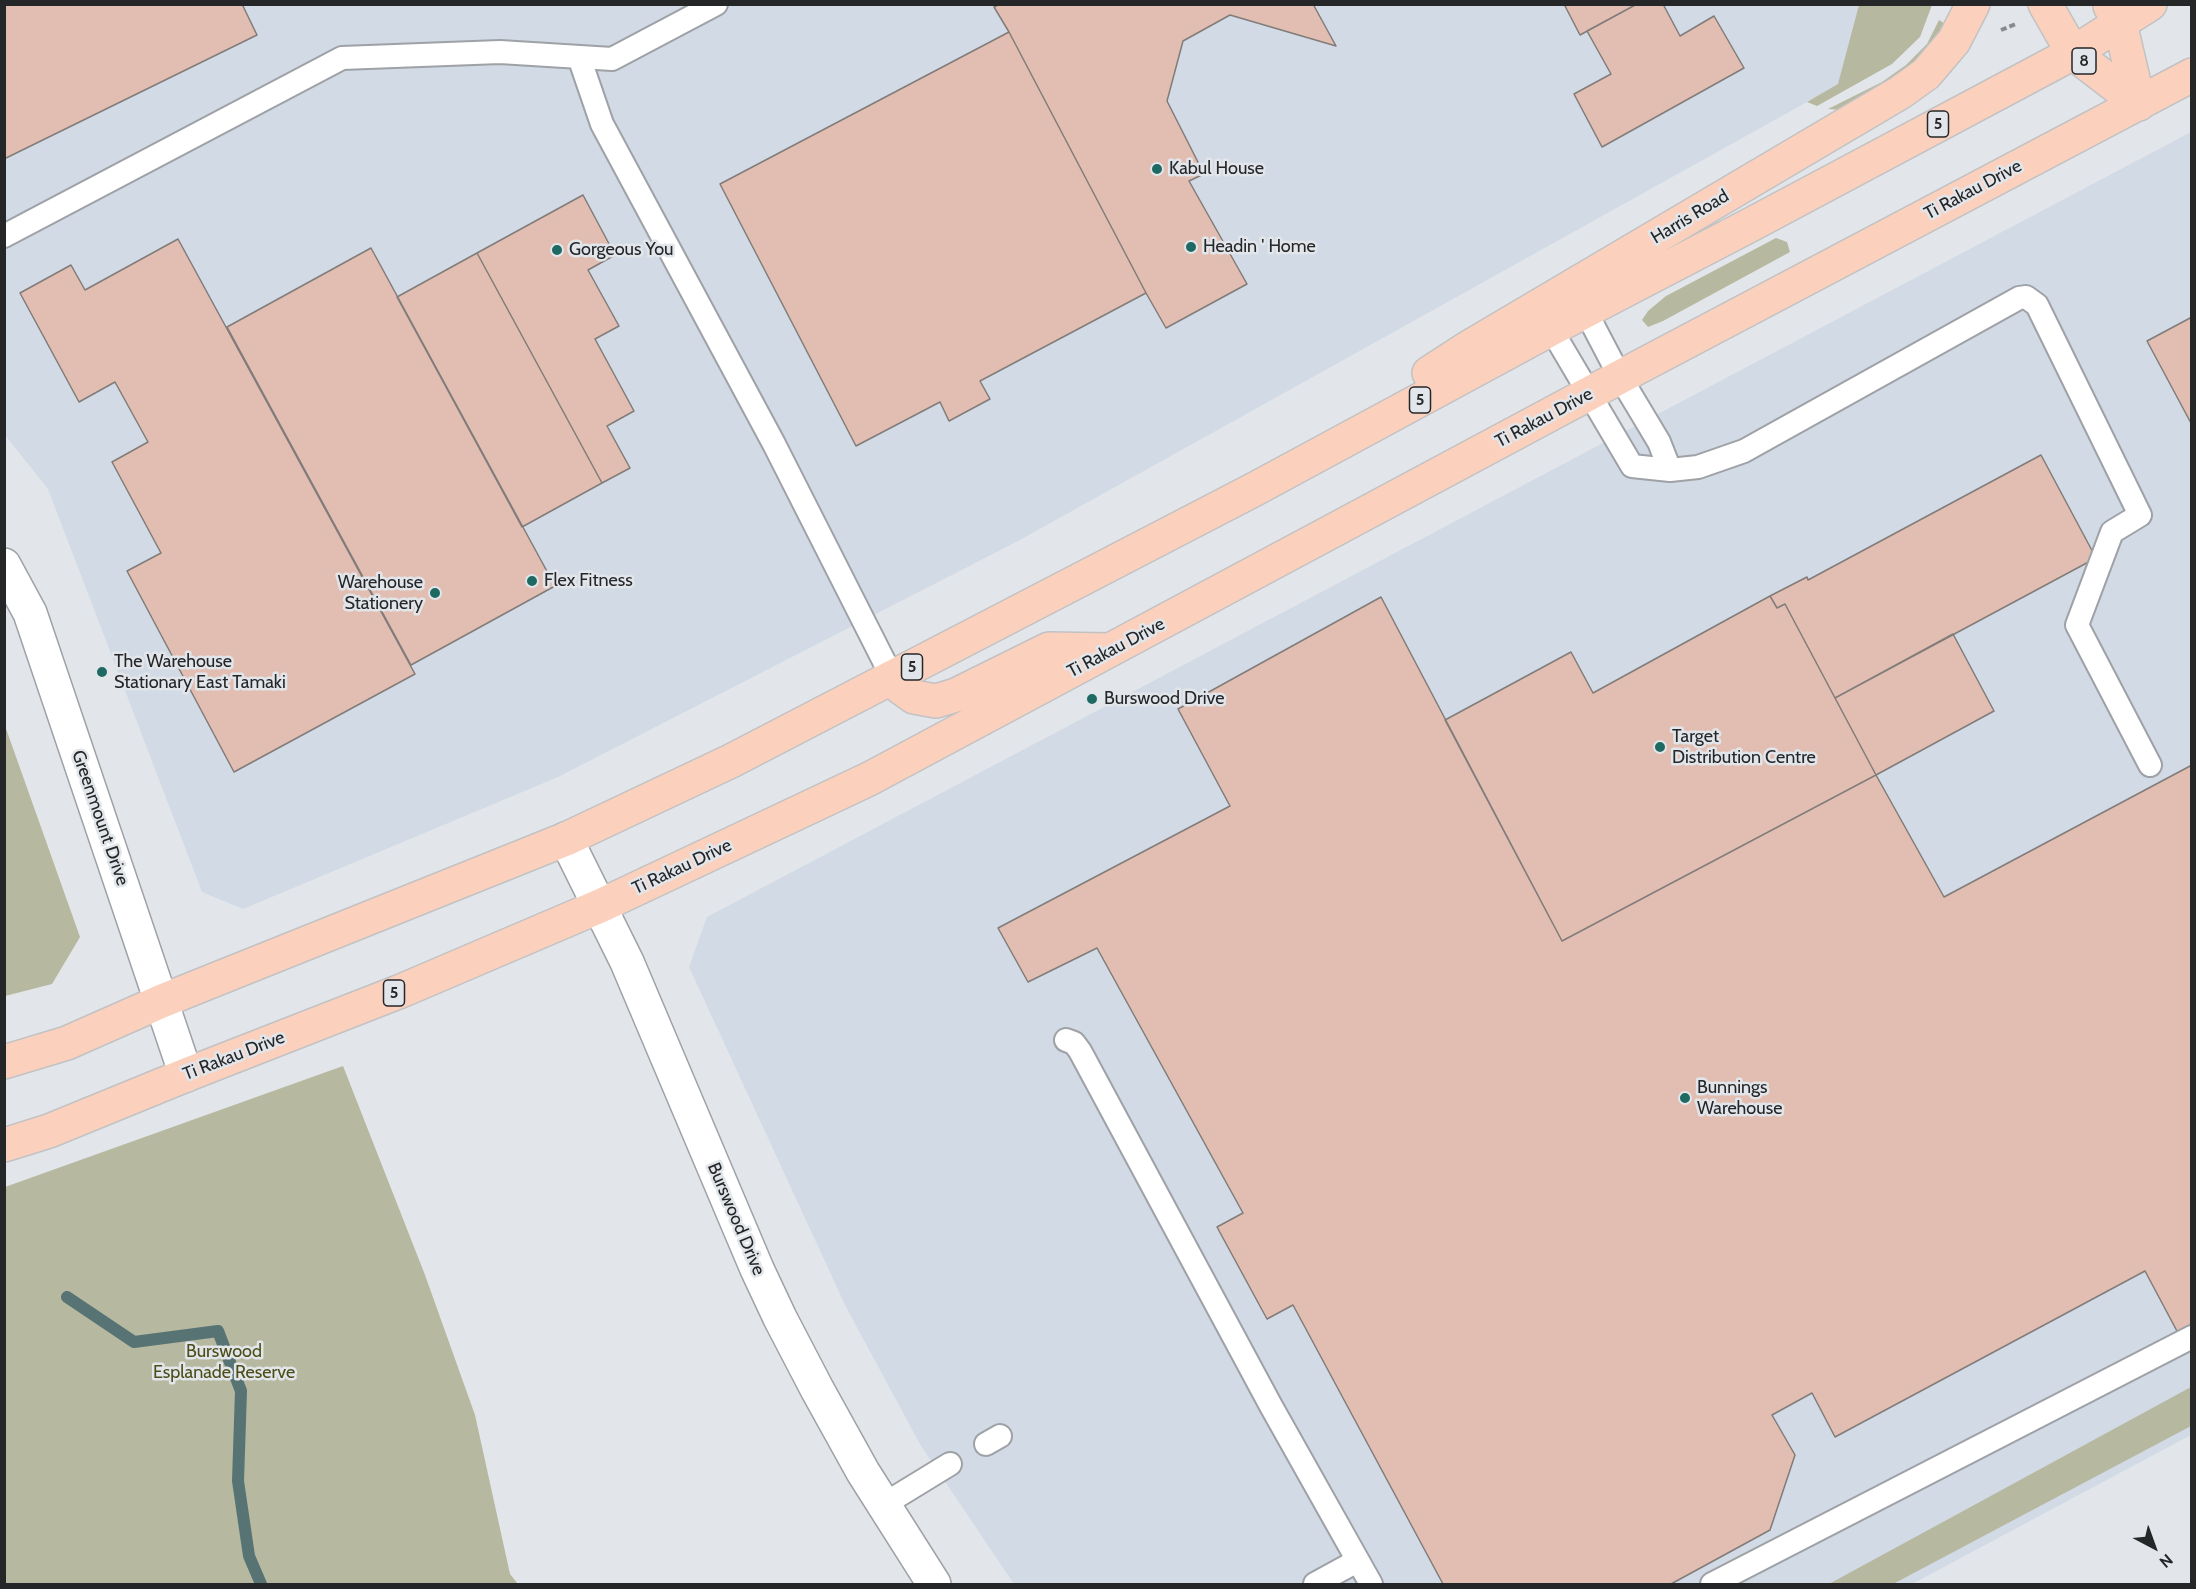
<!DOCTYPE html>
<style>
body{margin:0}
#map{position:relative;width:2196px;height:1589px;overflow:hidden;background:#e2e6ea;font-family:Cabin,sans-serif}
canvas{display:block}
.frame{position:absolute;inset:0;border:6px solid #252628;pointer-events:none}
.north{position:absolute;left:2124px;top:1517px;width:60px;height:60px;-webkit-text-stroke:4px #e2e6ea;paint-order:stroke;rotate:139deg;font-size:16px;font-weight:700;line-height:24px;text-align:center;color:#252628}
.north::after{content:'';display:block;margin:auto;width:21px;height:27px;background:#252628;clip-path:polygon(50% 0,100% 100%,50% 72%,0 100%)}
</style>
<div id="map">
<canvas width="2196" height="1589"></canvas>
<div class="frame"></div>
<div class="north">N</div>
</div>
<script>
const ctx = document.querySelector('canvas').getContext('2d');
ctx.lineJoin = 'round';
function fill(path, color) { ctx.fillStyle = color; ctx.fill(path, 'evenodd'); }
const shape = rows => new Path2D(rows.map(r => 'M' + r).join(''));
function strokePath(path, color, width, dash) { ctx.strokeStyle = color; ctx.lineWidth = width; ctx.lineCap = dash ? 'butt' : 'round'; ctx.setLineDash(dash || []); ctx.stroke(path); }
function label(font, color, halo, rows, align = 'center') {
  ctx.font = font + ' Cabin,sans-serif'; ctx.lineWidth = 5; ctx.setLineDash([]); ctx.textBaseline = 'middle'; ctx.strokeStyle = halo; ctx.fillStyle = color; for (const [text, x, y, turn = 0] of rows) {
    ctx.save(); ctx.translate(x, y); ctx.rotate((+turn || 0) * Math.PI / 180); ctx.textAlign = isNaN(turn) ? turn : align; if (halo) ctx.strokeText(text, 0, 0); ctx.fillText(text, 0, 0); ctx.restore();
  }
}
fill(shape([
 [5,5,1865,5,1838,85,1807,102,1018,541,558,777,243,909,202,892,48,489,5,435],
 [2191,132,2191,1435,1912,1584,1014,1584,921,1446,846,1307,689,967,707,917]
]), '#d1dae5');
fill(shape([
 [1859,5,1932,5,1920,37,1892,64,1817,106,1807,102,1838,84],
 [1939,20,1947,25,1917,65,1842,110,1828,109,1882,82,1906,65,1927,44],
 [1776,238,1787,242,1790,252,1663,321,1648,327,1642,320,1648,311,1666,296],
 [4,723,80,937,52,984,5,996],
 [343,1066,425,1275,475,1415,510,1574,518,1584,5,1584,5,1187],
 [2191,1387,2191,1426,1893,1584,1829,1584]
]), '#b6b89f');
strokePath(shape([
 [67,1297,134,1342,218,1331,241,1391,238,1481,249,1556,261,1584]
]), '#577374', 12);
const building = shape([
 [4,4,242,4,257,35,4,159,4,4],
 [1000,4,1313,4,1336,46,1230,15,1183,41,1167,101,1204,174,1189,181,1247,284,1166,328,1146,293,1009,32,994,7,1000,4],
 [1564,4,1637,4,1580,35,1564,4],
 [1637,4,1663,4,1680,36,1714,16,1744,68,1602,147,1574,94,1611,74,1587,31,1637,4],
 [1009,32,1146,293,980,381,990,399,949,421,940,402,856,446,720,184,1009,32],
 [583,195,615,255,588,270,619,326,595,339,634,411,607,426,630,468,602,483,477,253,583,195],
 [178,239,415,674,234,772,127,571,161,553,112,462,148,442,115,382,79,402,20,293,71,265,85,290,178,239],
 [371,248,555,586,411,665,227,327,371,248],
 [477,253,602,483,522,527,397,297,477,253],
 [2192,317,2192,425,2147,341,2192,317],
 [2041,455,2096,558,1835,698,1785,604,1777,608,1770,596,1807,577,1808,580,2041,455],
 [1770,596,1777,608,1785,604,1876,775,1562,941,1445,720,1571,652,1593,693,1770,596],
 [1381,597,1562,941,1876,775,1944,897,2192,765,2192,1325,2178,1333,2145,1271,1835,1437,1812,1393,1772,1415,1795,1455,1770,1530,1671,1584,1443,1584,1293,1305,1267,1319,1217,1227,1243,1213,1097,948,1028,982,998,928,1230,806,1178,709,1381,597],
 [1953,634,1994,711,1876,775,1835,698,1953,634]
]);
fill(building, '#e2beb2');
strokePath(building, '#817c7a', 1.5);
const lane = shape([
 [579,57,602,124,774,444,892,677],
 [4,236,342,58,500,52,612,59,716,4],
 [1586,312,1620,377,1659,442,1670,470],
 [1551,329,1632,466,1670,470,1698,467,1744,451,2019,298,2026,297,2037,305,2140,515,2112,532,2077,625,2150,765],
 [1066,1040,1074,1043,1080,1051,1271,1406,1371,1584],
 [986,1444,1000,1436],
 [883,1505,950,1464],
 [1315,1584,1357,1561],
 [1712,1584,2192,1337]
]);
const secondary = shape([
 [4,565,30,613,186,1075],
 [566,839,627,962,757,1269,780,1318,817,1389,863,1472,934,1584]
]);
const primary = shape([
 [2045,4,2073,53,2139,104],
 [2110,6,2120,23,2139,104],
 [1429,373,1466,349,1901,92,1926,74,1954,41,1973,4],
 [892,677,900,687,914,697,936,701,956,695,1049,649,1110,650],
 [4,1062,67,1043,162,1001,566,839,731,761,1255,489,1551,329,1754,223,2073,53,2150,4],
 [4,1145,49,1131,186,1075,401,991,600,906,869,779,1620,377,2192,75]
]);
strokePath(lane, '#9ea1a6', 26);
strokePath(secondary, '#9ea1a6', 36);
strokePath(primary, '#c2c2c3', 36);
strokePath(shape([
 [2001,30,2016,24]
]), '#888b8e', 4, [6, 3]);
strokePath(lane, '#fff', 22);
strokePath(secondary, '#fff', 33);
strokePath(primary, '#fbd1be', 33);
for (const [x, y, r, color] of [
 [1157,169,6,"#1f6963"],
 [1191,247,6,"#1f6963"],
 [557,250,6,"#1f6963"],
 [532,581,6,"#1f6963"],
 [435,593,6,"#1f6963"],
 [102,672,6,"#1f6963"],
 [1092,699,6,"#1f6963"],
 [1660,747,6,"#1f6963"],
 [1685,1098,6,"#1f6963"]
]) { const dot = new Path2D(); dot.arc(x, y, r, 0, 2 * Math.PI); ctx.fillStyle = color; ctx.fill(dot); strokePath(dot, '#e2e6ea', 2); }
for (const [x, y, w] of [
 [2084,61,24],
 [1938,124,21],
 [1420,400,21],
 [912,667,21],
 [394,993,21]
]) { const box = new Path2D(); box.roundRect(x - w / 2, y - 13, w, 26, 4.5); ctx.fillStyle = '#e2e6ea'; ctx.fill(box); strokePath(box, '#252628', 1.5); }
label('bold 16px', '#252628', null, [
 ["8",2084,61],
 ["5",1938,124],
 ["5",1420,400],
 ["5",912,667],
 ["5",394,993]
]);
label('18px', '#252628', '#e2e6ea', [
 ["Kabul House",1169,169],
 ["Headin ' Home",1203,247],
 ["Gorgeous You",569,250],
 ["Flex Fitness",544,581],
 ["Warehouse",423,583,"right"],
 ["Stationery",423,604,"right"],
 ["The Warehouse",114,662],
 ["Stationary East Tamaki",114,683],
 ["Burswood Drive",1104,699],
 ["Target",1672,737],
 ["Distribution Centre",1672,758],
 ["Bunnings",1697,1088],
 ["Warehouse",1697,1109]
], 'left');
label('18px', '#252628', '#e2e6ea', [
 ["Ti Rakau Drive",1973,190,-28],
 ["Harris Road",1690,217,-31],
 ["Ti Rakau Drive",1544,418,-28],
 ["Ti Rakau Drive",1116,648,-28],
 ["Greenmount Drive",100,818,71],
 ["Ti Rakau Drive",682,867,-25],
 ["Ti Rakau Drive",234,1056,-21],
 ["Burswood Drive",736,1219,67]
]);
label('18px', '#4c4e19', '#e2e6ea', [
 ["Burswood",224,1352],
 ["Esplanade Reserve",224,1373]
]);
</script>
